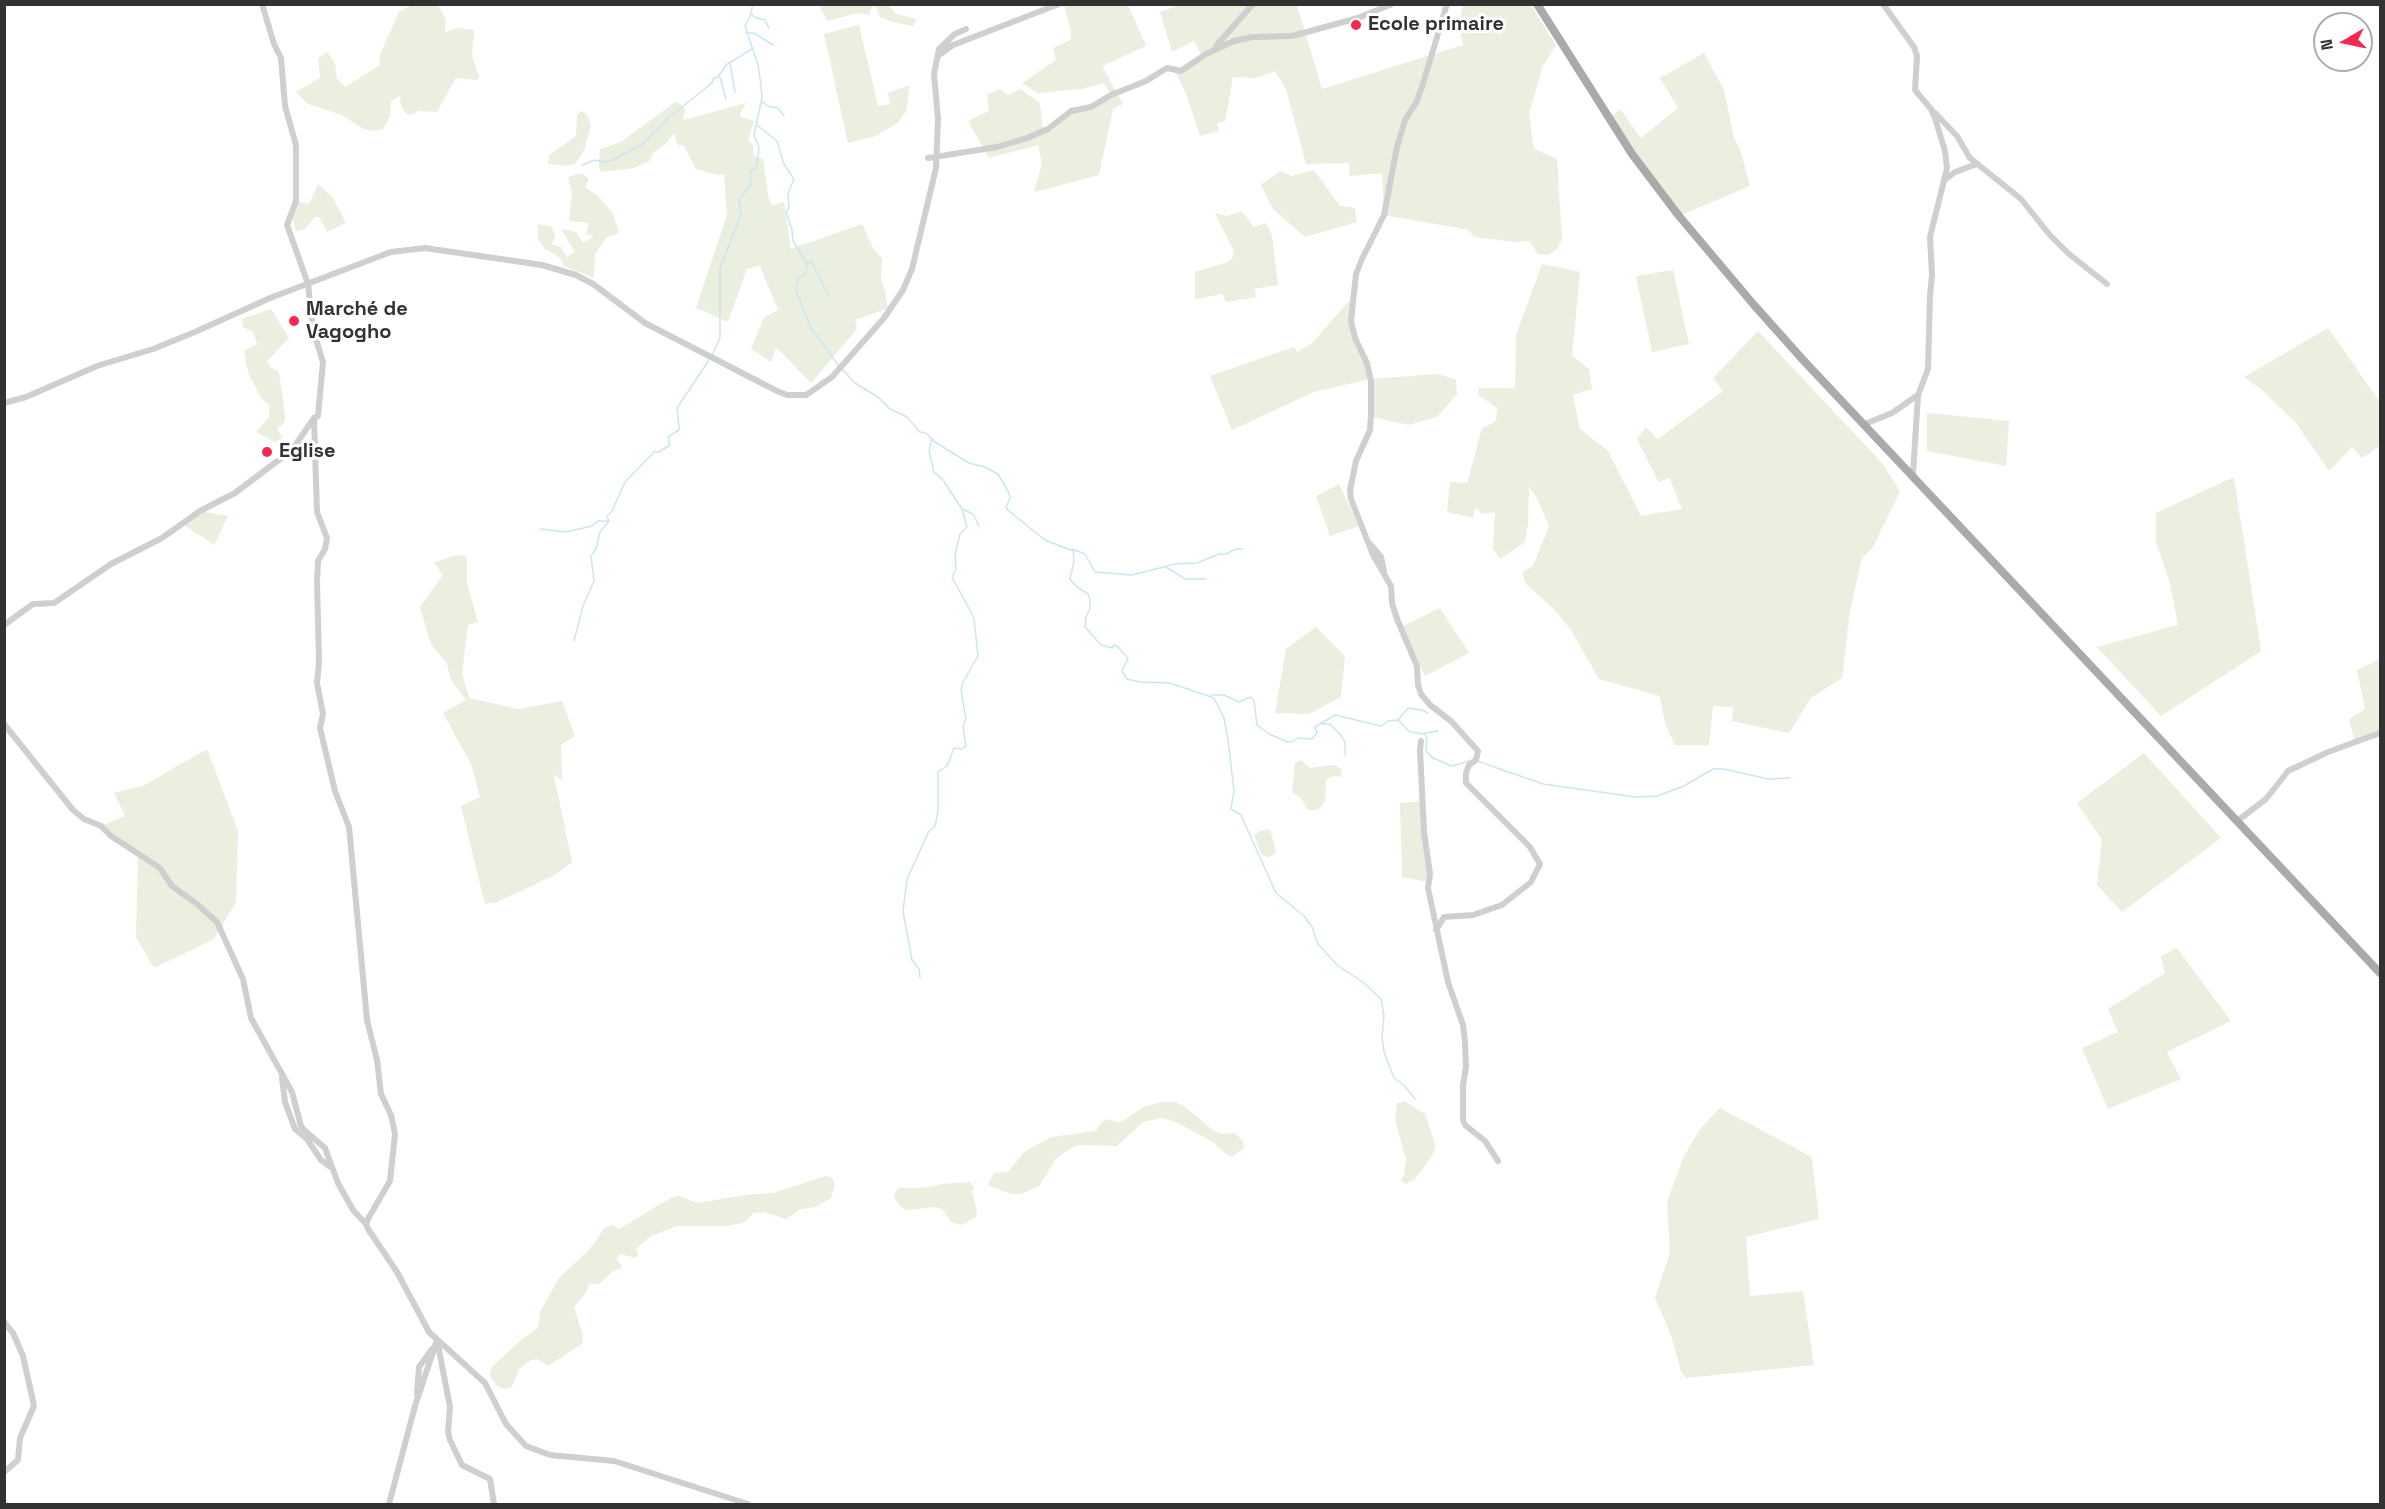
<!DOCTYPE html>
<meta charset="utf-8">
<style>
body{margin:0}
#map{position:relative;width:2385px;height:1509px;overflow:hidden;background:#fff;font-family:"Space Grotesk",sans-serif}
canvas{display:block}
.frame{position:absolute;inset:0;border:6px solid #323232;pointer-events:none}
.north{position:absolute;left:2313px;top:12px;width:60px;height:60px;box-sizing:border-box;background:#fff;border:2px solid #adadad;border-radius:50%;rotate:261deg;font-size:16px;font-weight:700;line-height:24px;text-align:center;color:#323232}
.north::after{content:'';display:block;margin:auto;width:21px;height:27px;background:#f42951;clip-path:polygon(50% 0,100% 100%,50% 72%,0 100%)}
</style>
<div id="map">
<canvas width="2385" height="1509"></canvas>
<div class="frame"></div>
<div class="north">N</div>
</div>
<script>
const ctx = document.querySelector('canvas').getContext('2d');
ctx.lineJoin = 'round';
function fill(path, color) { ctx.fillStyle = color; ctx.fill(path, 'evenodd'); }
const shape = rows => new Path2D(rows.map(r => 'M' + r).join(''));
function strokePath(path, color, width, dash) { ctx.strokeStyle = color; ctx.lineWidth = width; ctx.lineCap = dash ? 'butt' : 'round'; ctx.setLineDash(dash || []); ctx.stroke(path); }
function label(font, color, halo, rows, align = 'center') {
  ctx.font = font + ' "Space Grotesk",sans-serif'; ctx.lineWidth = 6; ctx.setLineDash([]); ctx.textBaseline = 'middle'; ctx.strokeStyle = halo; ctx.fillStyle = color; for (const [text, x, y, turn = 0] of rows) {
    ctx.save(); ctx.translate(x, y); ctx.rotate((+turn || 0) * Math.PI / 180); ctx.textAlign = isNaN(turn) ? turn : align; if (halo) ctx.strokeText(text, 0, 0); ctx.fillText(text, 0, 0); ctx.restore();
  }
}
fill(shape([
 [412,5,438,5,446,20,445,32,457,28,474,30,472,56,479,76,477,80,456,78,437,112,419,111,411,115,406,114,401,106,400,96,391,101,390,116,383,129,374,131,364,129,342,115,308,104,296,92,320,78,318,58,328,52,335,64,337,79,345,87,380,65,379,57,399,12],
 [819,5,873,5,869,15,858,13,827,21],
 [875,5,888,5,896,14,917,19,913,26,893,22,880,17],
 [1064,5,1128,5,1146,46,1102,66,1123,104,1113,109,1099,175,1034,192,1042,163,1038,145,989,158,968,121,989,111,987,95,999,89,1008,95,1020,89,1040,103,1043,130,1071,111,1083,109,1111,95,1104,83,1082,89,1037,93,1022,83,1056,60,1053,48,1070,40,1071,33],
 [1180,5,1297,5,1322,89,1463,45,1459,24,1463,5,1531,5,1556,45,1542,68,1529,114,1534,149,1557,159,1562,239,1557,249,1548,255,1538,254,1529,241,1516,242,1474,237,1469,230,1384,215,1382,173,1350,176,1349,163,1306,164,1286,89,1275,71,1256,78,1233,77,1225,121,1217,124,1219,131,1200,136,1186,93,1174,69,1181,71,1202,56,1194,41,1172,52,1160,12],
 [859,25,878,106,890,104,888,93,910,85,906,111,897,123,876,136,848,143,824,34],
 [1704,53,1724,90,1734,138,1740,149,1750,186,1679,216,1609,118,1620,109,1641,138,1678,108,1660,78],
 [675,102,681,104,685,110,683,120,746,103,740,113,741,117,754,121,748,140,753,145,754,156,763,159,769,200,772,205,784,202,791,249,862,224,874,250,882,258,881,280,885,291,888,308,855,320,857,329,811,383,776,347,771,362,751,349,764,317,778,310,760,266,747,269,728,322,696,308,727,215,724,174,717,175,696,169,684,146,678,145,674,133,666,144,654,152,649,161,634,168,601,172,599,166,600,149,621,142],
 [582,111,587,115,591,125,584,151,576,163,568,166,548,164,549,155,576,136,577,114],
 [1314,170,1340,206,1355,208,1357,222,1305,237,1273,209,1261,185,1280,171,1291,176],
 [582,173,589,179,585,187,599,197,613,214,619,233,607,237,595,254,594,278,564,266,560,258,544,248,538,239,538,224,552,227,555,236,552,244,561,247,567,257,575,252,561,229,576,232,583,243,594,236,586,234,589,223,569,221,572,192,568,177],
 [318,184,333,198,346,223,327,232,319,217,315,217,305,229,296,231,291,214,296,201,309,204],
 [1242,211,1254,227,1266,223,1272,235,1278,285,1254,289,1257,297,1226,302,1222,294,1195,299,1195,272,1228,262,1232,258,1234,251,1215,213,1227,216],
 [1542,264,1580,272,1572,356,1589,369,1592,389,1573,395,1580,429,1608,451,1641,516,1682,509,1669,477,1659,483,1637,439,1646,427,1658,439,1723,391,1713,378,1758,331,1882,463,1900,491,1873,547,1862,558,1850,611,1842,678,1811,698,1789,733,1732,721,1733,707,1713,706,1709,745,1675,745,1665,724,1660,696,1599,679,1571,630,1554,609,1525,583,1523,572,1533,566,1549,526,1537,498,1529,487,1528,524,1525,542,1500,559,1493,549,1495,512,1481,514,1478,509,1475,509,1473,518,1447,512,1450,482,1467,483,1482,428,1496,421,1497,408,1478,395,1479,388,1515,388,1516,335],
 [1673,270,1689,344,1652,352,1636,276],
 [1353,297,1351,321,1370,379,1439,374,1456,380,1457,394,1437,417,1408,425,1371,417,1370,379,1314,392,1232,430,1210,376,1294,347,1297,352,1312,343],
 [271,309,289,338,267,361,270,367,279,372,285,415,285,422,277,429,283,438,275,442,256,432,269,417,269,405,261,398,248,372,244,351,257,344,253,332,243,327,242,319],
 [2328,328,2380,402,2380,446,2362,458,2352,447,2329,471,2296,423,2262,390,2244,377],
 [1927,413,2009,421,2006,466,1927,451],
 [2234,477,2261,651,2161,716,2097,647,2178,625,2170,583,2156,542,2156,513],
 [1339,484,1359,526,1330,536,1316,496],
 [200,511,228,516,214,545,181,523],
 [458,555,467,557,467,583,478,622,468,625,462,673,469,698,518,709,562,701,575,736,561,745,562,780,554,775,572,862,558,873,532,886,497,902,485,904,461,806,480,797,471,764,443,713,466,700,451,680,447,664,431,644,420,607,443,575,434,562],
 [1440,608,1469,653,1425,676,1401,627],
 [1316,627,1345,656,1341,697,1309,714,1275,713,1286,649],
 [2380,659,2380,733,2355,742,2349,719,2365,709,2357,670],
 [207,749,238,831,236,902,214,939,154,968,136,937,138,851,101,826,125,816,114,793,143,786],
 [2144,753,2221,838,2122,912,2097,885,2102,840,2077,803],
 [1301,760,1310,768,1331,765,1337,766,1342,770,1341,777,1333,776,1326,780,1325,800,1322,806,1317,810,1308,810,1300,797,1292,792,1295,763],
 [1423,801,1428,882,1402,877,1400,803],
 [1270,829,1276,851,1274,855,1268,857,1262,855,1254,836,1260,831],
 [2177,948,2231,1021,2167,1052,2181,1079,2108,1109,2082,1048,2118,1032,2108,1009,2165,973,2161,956],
 [1404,1101,1425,1114,1435,1144,1435,1150,1423,1169,1414,1180,1406,1184,1401,1180,1404,1175,1406,1160,1395,1119,1397,1103],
 [1164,1102,1175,1102,1184,1106,1214,1131,1222,1134,1235,1133,1243,1142,1244,1148,1232,1157,1227,1155,1213,1142,1174,1121,1161,1118,1143,1122,1117,1146,1079,1145,1069,1149,1056,1159,1039,1186,1021,1194,1011,1194,988,1185,994,1173,1008,1172,1024,1152,1051,1137,1096,1131,1101,1123,1108,1119,1119,1123,1145,1106],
 [1720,1108,1812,1157,1819,1219,1746,1237,1750,1296,1803,1291,1814,1365,1686,1378,1681,1371,1671,1335,1655,1298,1670,1252,1667,1202,1683,1158,1700,1129],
 [826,1176,832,1178,835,1185,831,1198,816,1207,801,1209,786,1219,764,1212,754,1213,743,1223,726,1226,677,1226,651,1236,636,1249,638,1255,636,1258,620,1254,616,1259,622,1265,621,1268,613,1271,599,1284,589,1284,586,1293,574,1307,583,1336,582,1344,548,1366,537,1359,531,1360,520,1368,511,1388,504,1389,497,1386,490,1376,491,1368,521,1340,538,1328,540,1312,559,1278,589,1250,599,1237,603,1229,612,1225,619,1229,671,1198,679,1196,697,1203,753,1194,773,1193],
 [970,1182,974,1188,972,1192,977,1211,976,1217,961,1225,951,1222,942,1209,935,1207,907,1210,901,1207,895,1199,894,1194,899,1188,924,1188,943,1184]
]), '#eaefe0');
strokePath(shape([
 [751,14,756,18,765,20,769,28],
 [746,33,754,33,773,45],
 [730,63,735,92],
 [720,77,726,99],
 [762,101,767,106,778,108,784,116],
 [757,125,777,141,784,164,794,179,788,193,789,208,786,212,792,230,793,241,807,264,805,275,798,279,796,291,811,328,839,366],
 [582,165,595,160,603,162,613,160,644,143,667,119,712,83,713,79,718,77,726,65,752,49],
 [807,261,812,263,828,295],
 [712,356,720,338,720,268,741,215,739,200,751,184,750,173,751,170,756,168,757,165,759,147,754,135,762,98,761,85,758,65,745,26,750,17,753,4],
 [842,369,855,383,878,397,890,409,907,417,920,432,926,433,935,442,969,463,985,467,998,474,1009,493,1010,498,1006,507,1009,511,1045,540,1073,551,1074,561,1070,579,1077,587,1088,594,1090,600,1090,609,1086,617,1085,627,1101,645,1112,648,1114,645,1117,646,1126,656,1128,659,1122,671,1127,679,1140,682,1170,683,1214,698,1224,718,1228,740,1234,791,1231,809,1241,815,1276,893,1304,916,1312,927,1318,944,1337,965,1364,983,1381,999,1384,1016,1382,1037,1384,1052,1394,1078,1405,1086,1415,1099],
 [932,439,929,451,934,472,943,480,962,509,973,514,979,526],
 [541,529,566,532,592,526,598,521,609,521],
 [1072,549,1085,554,1095,572,1132,575,1175,564,1197,563,1219,554,1226,554,1236,549,1242,549],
 [1166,567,1185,579,1206,579],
 [574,641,583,606,594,581,591,556,596,549,600,532,609,521,607,516,612,511,625,482,654,452,659,452,670,445,668,437,679,430,679,427,677,408,709,360],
 [1211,695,1224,695,1239,702,1250,697,1254,700,1257,725,1269,734,1288,742,1292,742,1298,738,1312,739,1317,733,1315,727,1335,715,1381,726,1388,721,1398,720,1410,732,1425,734,1427,738,1426,751,1433,758,1452,766,1473,760],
 [1398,720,1408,708,1422,710,1428,713],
 [1322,724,1330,724,1339,733,1345,742,1345,755],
 [1425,733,1438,731],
 [1477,761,1543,784,1635,797,1657,796,1684,786,1713,769,1724,769,1768,779,1790,778],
 [920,978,919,969,912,960,903,911,907,879,929,831,935,826,938,811,938,772,947,766,954,748,962,749,966,746,963,727,966,719,961,690,963,682,978,656,974,618,952,577,956,569,955,555,960,534,967,527,962,509]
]), '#cbe6f0', 1.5);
strokePath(shape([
 [262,4,274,44,281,58,285,106,296,145,296,201,287,225,308,284,313,330,323,362,318,416,314,418,317,512,327,538,325,549,318,561,317,581,319,663,317,683,323,714,320,728,335,791,349,827,367,1020,377,1060,381,1094,391,1115,395,1134,390,1181,369,1217,366,1224,368,1229,397,1272,429,1332,485,1383,506,1424,526,1446,550,1455,614,1461,748,1504],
 [1883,4,1914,47,1917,56,1915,90,1931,109,1935,118,1945,151,1947,168,1930,237,1932,275,1930,296,1928,369,1918,395,1913,474],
 [1216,46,1253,4],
 [939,55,953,45,1059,4],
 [1935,113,1957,136,1970,158,2021,199,2049,234,2069,254,2107,284],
 [928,158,997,147,1027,138,1048,129,1071,111,1091,107,1111,95,1146,81,1167,68,1181,71,1206,54,1234,41,1252,37,1292,36,1358,18,1392,4],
 [1946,179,1955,172,1977,164],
 [4,403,26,397,97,366,153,349,195,332,270,298,391,252,425,248,542,265,576,275,593,284,645,323,777,391,787,395,806,395,832,377,884,318,903,290,912,269,936,168,938,119,934,74,939,49,955,34,966,29],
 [1865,424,1892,413,1918,395],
 [1370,544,1381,557,1384,571],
 [4,625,33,604,54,603,111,564,162,538,200,511,235,493,292,450,314,418],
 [4,724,73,810,84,819,101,826,111,836,160,868,172,886,197,904,217,922,243,979,251,1018,292,1092,301,1126,304,1130,325,1148,338,1183,353,1210,366,1224],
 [1421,741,1420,750,1424,832,1430,874,1428,888,1448,982,1463,1025,1465,1042,1466,1067,1463,1085,1463,1120,1465,1125,1485,1141,1498,1161],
 [2237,821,2266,799,2288,771,2328,752,2380,733],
 [1436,930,1444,917,1473,915,1502,905,1531,882,1540,864,1530,847,1466,783,1466,773,1469,765,1476,760,1478,751,1451,721,1430,705,1421,694,1418,685,1417,666,1397,619,1392,603,1391,586,1373,555,1351,499,1350,490,1356,461,1370,430,1371,414,1371,381,1367,363,1355,338,1351,321,1356,274,1362,259,1384,215,1397,147,1405,120,1416,103,1422,87,1447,4],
 [282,1078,285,1102,295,1129,307,1139,321,1160,332,1168],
 [4,1322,13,1333,23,1356,34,1406,20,1438,18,1460,4,1472],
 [437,1340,450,1407,448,1432,450,1440,462,1465,490,1479,494,1504],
 [417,1394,419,1367,432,1349],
 [389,1504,415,1406,437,1340]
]), '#cfcfcf', 6);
strokePath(shape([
 [1537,4,1632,154,1679,216,1754,305,1804,361,2380,973]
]), '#aaa', 8);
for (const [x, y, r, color] of [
 [1356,25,6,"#f42951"],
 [294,321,6,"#f42951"],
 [267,452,6,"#f42951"]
]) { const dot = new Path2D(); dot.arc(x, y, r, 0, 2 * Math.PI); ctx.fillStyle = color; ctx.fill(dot); strokePath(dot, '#fff', 2); }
label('bold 20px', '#323232', '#fff', [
 ["Ecole primaire",1368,25],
 ["Marché de",306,310],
 ["Vagogho",306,333],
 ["Eglise",279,452]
], 'left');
</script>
